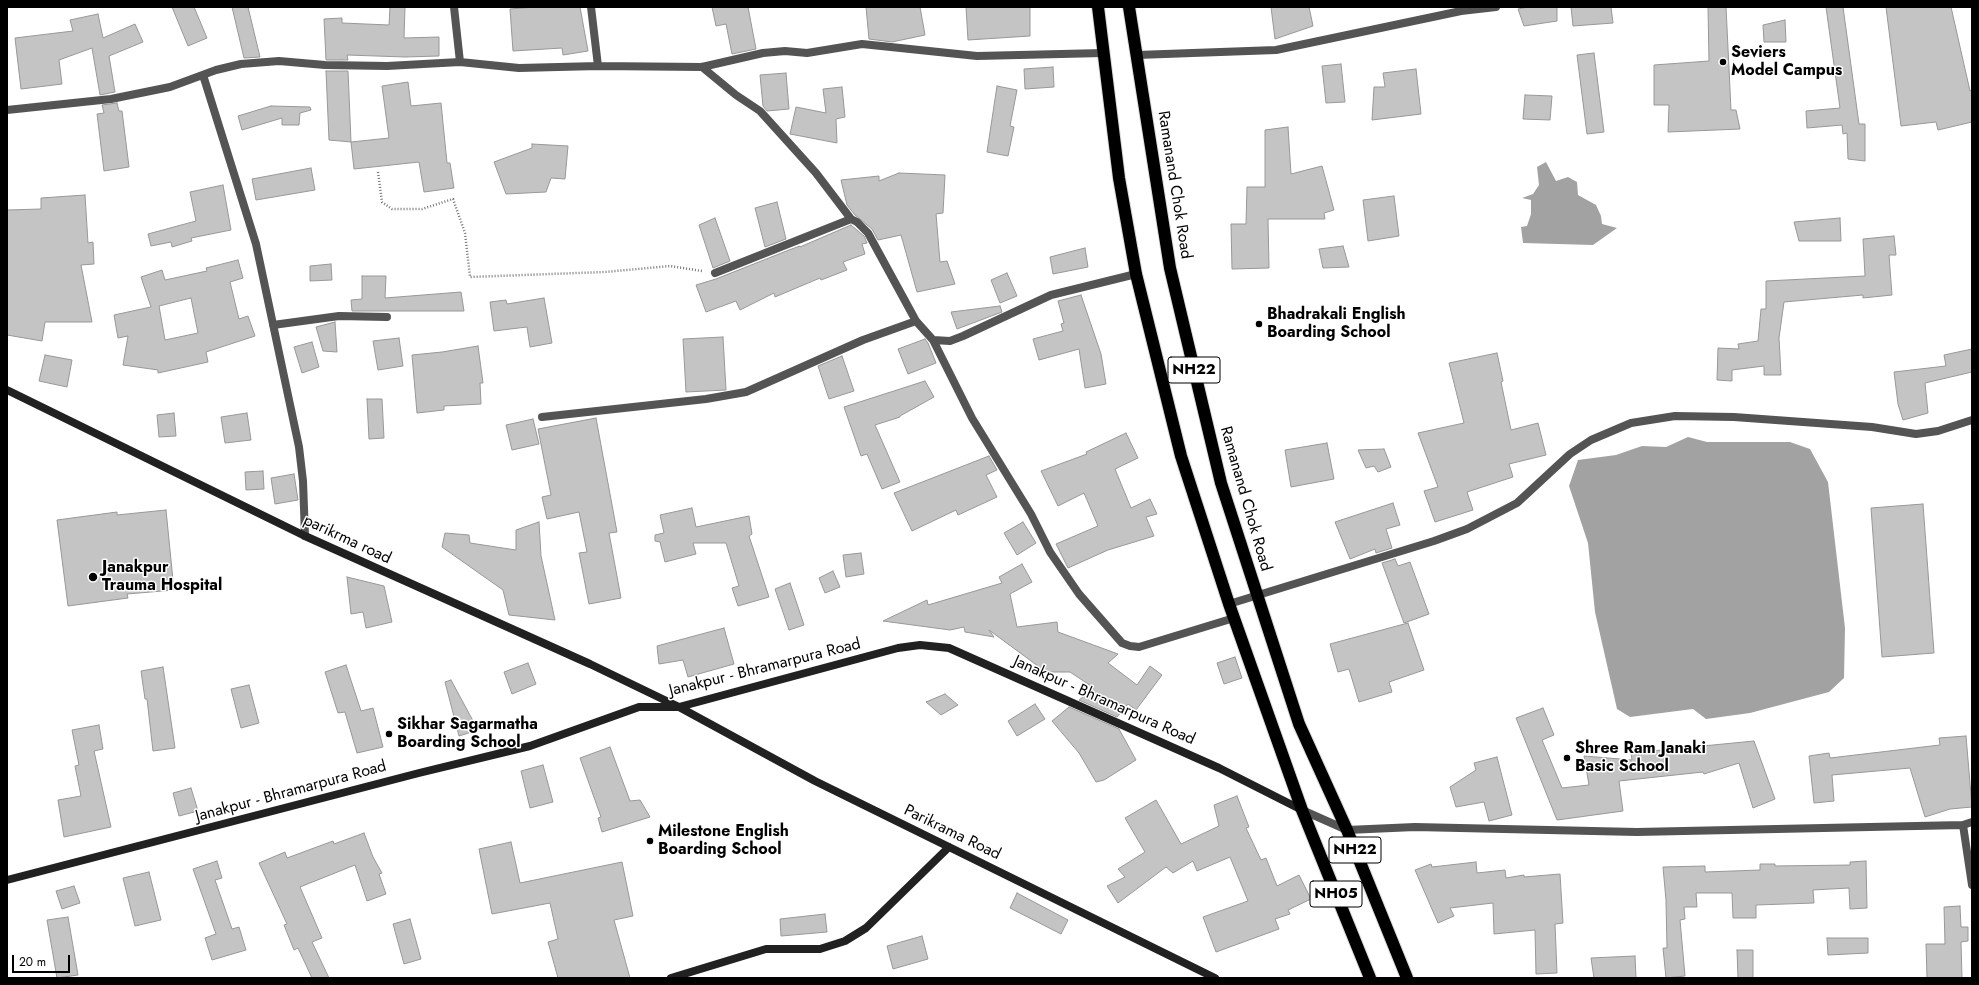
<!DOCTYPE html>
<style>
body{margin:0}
#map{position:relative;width:1979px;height:985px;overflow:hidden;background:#fff;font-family:Jost,sans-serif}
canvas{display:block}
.frame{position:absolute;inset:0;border:8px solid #000;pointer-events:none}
.scale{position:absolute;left:12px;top:955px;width:58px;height:18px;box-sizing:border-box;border:2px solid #000;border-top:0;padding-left:5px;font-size:12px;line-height:14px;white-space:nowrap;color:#000;-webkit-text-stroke:3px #fff;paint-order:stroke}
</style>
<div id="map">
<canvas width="1979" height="985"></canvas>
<div class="frame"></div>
<div class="scale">20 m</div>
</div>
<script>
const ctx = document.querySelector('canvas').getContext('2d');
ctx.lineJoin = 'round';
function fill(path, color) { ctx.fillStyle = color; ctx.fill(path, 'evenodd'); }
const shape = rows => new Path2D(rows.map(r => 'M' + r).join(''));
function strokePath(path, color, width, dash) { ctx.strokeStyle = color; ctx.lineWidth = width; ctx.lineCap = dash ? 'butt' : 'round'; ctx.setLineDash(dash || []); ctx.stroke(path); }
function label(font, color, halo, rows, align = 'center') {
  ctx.font = font + ' Jost,sans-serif'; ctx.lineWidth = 3; ctx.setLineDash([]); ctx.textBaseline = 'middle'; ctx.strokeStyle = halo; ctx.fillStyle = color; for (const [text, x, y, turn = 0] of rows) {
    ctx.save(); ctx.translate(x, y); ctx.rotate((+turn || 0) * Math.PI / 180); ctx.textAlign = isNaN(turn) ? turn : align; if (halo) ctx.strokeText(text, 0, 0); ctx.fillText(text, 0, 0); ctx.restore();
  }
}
fill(shape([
 [1546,162,1556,181,1568,177,1577,182,1578,195,1596,205,1601,216,1602,224,1617,228,1593,245,1523,243,1521,227,1527,226,1531,214,1531,200,1522,198,1533,194,1539,185,1537,167],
 [1688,437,1707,442,1790,442,1810,449,1828,482,1845,628,1844,678,1829,692,1750,713,1706,719,1693,709,1630,717,1617,709,1595,612,1588,543,1569,486,1578,460,1616,455,1642,446,1666,447]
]), '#a2a2a2');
const building = shape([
 [172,7,194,7,207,38,188,46,172,7],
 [232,7,248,7,260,57,244,58,232,7],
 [390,7,405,7,404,38,439,37,439,56,405,57,347,55,348,60,326,60,324,19,342,18,342,23,389,25,390,7],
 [535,7,580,7,588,51,563,55,562,48,513,51,510,9,535,7],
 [712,7,748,7,756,49,732,54,726,24,716,26,712,7],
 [866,7,920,7,925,35,892,42,869,39,866,7],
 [966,7,1030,7,1030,36,968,40,966,7],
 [1271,7,1309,7,1313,26,1275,39,1271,7],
 [1528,7,1557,7,1557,21,1524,26,1518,9,1528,7],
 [1571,7,1611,7,1613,23,1573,26,1571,7],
 [1708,7,1726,7,1731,110,1736,110,1740,129,1668,132,1669,105,1654,105,1654,65,1709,61,1708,7],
 [1826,7,1843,7,1859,124,1865,124,1865,161,1848,159,1847,133,1843,134,1842,125,1807,128,1806,111,1840,108,1826,7],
 [1886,7,1951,7,1970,91,1972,90,1972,122,1938,130,1936,122,1901,126,1886,7],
 [98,14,103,38,135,24,143,42,109,56,115,92,100,95,92,48,59,60,62,84,21,89,15,38,73,31,70,20,98,14],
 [1785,20,1786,42,1764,42,1763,25,1785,20],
 [1594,53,1604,132,1587,134,1577,55,1594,53],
 [1341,64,1345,102,1326,103,1322,66,1341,64],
 [1053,67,1054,87,1025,89,1024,69,1053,67],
 [1416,69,1421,114,1372,120,1374,87,1385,87,1383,73,1416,69],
 [326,71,348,71,351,142,389,138,382,86,408,82,411,106,441,103,447,163,450,163,454,188,424,192,419,162,354,169,351,142,329,140,326,71],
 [786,73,789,109,767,111,763,106,760,75,786,73],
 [997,86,1017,90,1010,126,1014,127,1008,156,987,152,997,86],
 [842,87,845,117,836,119,837,143,790,134,796,107,826,113,823,89,842,87],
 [1525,95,1552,96,1550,120,1523,119,1525,95],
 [117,103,119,111,122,111,129,167,104,171,97,114,104,113,102,105,117,103],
 [271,106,310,107,311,110,300,113,299,125,282,125,282,118,242,130,238,116,271,106],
 [1288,127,1291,174,1322,166,1334,210,1324,213,1325,219,1268,219,1269,268,1232,269,1231,224,1246,224,1247,187,1265,187,1265,130,1288,127],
 [532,144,568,146,565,179,551,178,546,192,506,194,494,162,532,148,532,144],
 [311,168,315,190,256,200,252,179,311,168],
 [899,173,945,175,943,213,936,214,940,262,947,261,955,284,917,292,901,235,878,240,872,229,855,215,847,205,841,180,879,176,879,181,899,173],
 [223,185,231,230,191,238,192,241,172,247,171,242,151,246,148,234,196,221,190,192,223,185],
 [85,195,88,243,93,242,94,264,81,265,92,322,45,322,42,341,7,335,7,210,41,209,41,198,85,195],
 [1394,196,1399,236,1368,241,1363,200,1394,196],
 [777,202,786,239,765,247,755,208,777,202],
 [715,218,730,261,713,268,699,225,715,218],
 [1840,218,1841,241,1799,241,1794,222,1840,218],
 [851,225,864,236,867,243,862,244,865,254,843,262,847,270,821,280,820,278,775,297,774,293,740,310,736,301,706,312,696,285,716,279,789,250,800,246,800,247,851,225],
 [1894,236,1896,255,1889,255,1892,295,1863,298,1863,295,1784,302,1779,338,1781,375,1764,375,1764,366,1732,370,1732,381,1717,380,1718,348,1739,349,1738,344,1758,341,1761,309,1766,309,1766,281,1865,276,1863,239,1894,236],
 [1343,246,1349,267,1323,268,1319,249,1343,246],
 [1085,248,1088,267,1053,274,1050,257,1085,248],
 [238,260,243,278,230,282,239,319,248,316,255,336,206,352,208,362,158,373,158,370,123,365,128,336,118,338,114,315,151,307,141,277,162,270,165,280,207,271,206,268,238,260],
 [191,298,198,333,165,340,159,306,191,298],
 [331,264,332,280,310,281,310,266,331,264],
 [1007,273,1017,296,1000,303,991,280,1007,273],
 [362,276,386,276,385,298,461,292,464,311,352,311,351,300,362,299,362,276],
 [1081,295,1101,354,1106,384,1085,388,1079,349,1039,360,1033,339,1063,331,1061,324,1064,323,1058,301,1081,295],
 [544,298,552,343,530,347,527,327,494,331,490,302,506,300,507,304,544,298],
 [1000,306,1002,312,957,329,951,312,1000,306],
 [335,322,337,352,323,351,316,327,335,322],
 [723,337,726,390,686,392,683,339,723,337],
 [399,338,403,366,378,370,373,341,399,338],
 [925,339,928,343,936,363,908,374,898,349,925,339],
 [312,342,319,367,302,373,294,347,312,342],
 [478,346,483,383,480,383,481,404,444,406,444,410,417,413,412,355,442,352,478,346],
 [1972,349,1972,372,1925,383,1928,413,1903,420,1898,404,1894,372,1946,366,1944,355,1972,349],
 [1497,353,1503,381,1501,382,1511,430,1538,423,1546,455,1509,464,1513,477,1467,492,1473,510,1435,522,1424,491,1438,487,1418,433,1464,423,1449,363,1497,353],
 [45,355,72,360,67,387,39,381,45,355],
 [842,356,854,391,829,399,818,366,842,356],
 [925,381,934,397,900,416,900,417,875,425,900,482,882,489,867,454,861,456,844,407,925,381],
 [367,399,382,399,384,438,369,439,367,399],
 [174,413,176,436,159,437,157,415,174,413],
 [247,413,251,440,225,443,221,417,247,413],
 [596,418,617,532,609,533,621,598,589,604,579,553,587,552,579,512,547,519,542,497,551,495,538,429,596,418],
 [533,419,539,444,512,450,506,425,533,419],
 [1126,433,1138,458,1115,469,1131,508,1150,499,1157,514,1146,517,1154,536,1108,550,1068,568,1056,544,1098,526,1084,493,1058,506,1041,471,1087,454,1086,452,1126,433],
 [1327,443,1334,479,1291,487,1285,450,1327,443],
 [1384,449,1391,467,1378,472,1374,466,1366,468,1358,450,1384,449],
 [989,456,997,470,986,475,997,497,958,515,956,510,912,531,894,493,989,456],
 [263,471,264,489,246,490,245,472,263,471],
 [294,474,298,500,275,504,271,478,294,474],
 [1393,503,1400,525,1386,529,1392,548,1376,553,1375,549,1350,559,1335,522,1393,503],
 [1923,504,1934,653,1882,657,1871,508,1923,504],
 [692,508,696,527,749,516,752,534,749,536,769,597,738,606,732,588,739,586,726,543,693,543,696,554,665,562,660,542,655,541,655,535,664,533,660,515,692,508],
 [166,510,174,590,127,594,128,598,68,606,57,520,117,512,117,515,166,510],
 [539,522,541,556,555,620,509,615,503,590,442,547,445,533,469,535,470,543,516,550,516,530,539,522],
 [1023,522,1036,543,1017,555,1004,533,1023,522],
 [861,553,864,574,846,577,843,555,861,553],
 [1395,559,1398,566,1410,562,1429,614,1404,623,1382,563,1395,559],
 [1022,564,1032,582,1010,594,1017,627,1057,622,1058,632,1118,654,1108,663,1137,685,1150,666,1162,675,1136,710,1128,704,1117,717,1079,700,1094,688,1070,672,1046,672,989,630,994,637,965,632,964,627,950,630,883,621,927,600,928,605,1002,583,999,577,1022,564],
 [833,571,840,587,825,593,819,578,833,571],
 [347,577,384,586,392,622,366,628,363,612,351,614,347,577],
 [790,583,804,625,789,630,775,589,790,583],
 [1408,623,1424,670,1389,682,1392,692,1359,702,1349,669,1338,672,1330,644,1408,623],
 [724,628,734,664,688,677,683,660,659,664,657,646,724,628],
 [1235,657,1242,678,1224,684,1217,663,1235,657],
 [528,663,536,684,512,694,504,672,528,663],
 [346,665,361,711,373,708,383,747,357,753,345,712,338,713,325,672,346,665],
 [163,667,175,748,153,751,147,699,145,699,141,671,163,667],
 [451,680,478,730,459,736,445,682,451,680],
 [249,685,259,723,241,728,231,689,249,685],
 [945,694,958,705,941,715,926,702,945,694],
 [1035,704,1045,719,1017,736,1008,721,1035,704],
 [1069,707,1119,729,1136,760,1104,780,1096,782,1079,753,1052,721,1069,707],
 [1543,708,1554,735,1542,740,1562,788,1589,785,1584,756,1632,760,1631,753,1754,741,1775,799,1753,808,1739,763,1704,774,1703,772,1619,781,1623,811,1557,820,1516,718,1543,708],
 [99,725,103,749,94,751,111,827,64,837,58,800,81,796,75,766,79,765,72,730,99,725],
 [1966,736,1972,807,1950,809,1925,817,1910,768,1832,775,1834,801,1814,803,1809,756,1829,753,1830,758,1940,745,1939,738,1966,736],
 [610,747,630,801,640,800,650,817,602,832,598,818,601,817,580,758,610,747],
 [1497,757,1512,815,1489,821,1484,802,1456,807,1450,787,1476,770,1474,763,1497,757],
 [543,765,553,802,530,808,521,771,543,765],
 [191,788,198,811,179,816,173,793,191,788],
 [1237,796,1249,827,1246,828,1261,860,1266,858,1277,886,1299,875,1311,899,1288,910,1290,914,1275,919,1279,929,1216,952,1203,917,1248,901,1230,857,1197,871,1193,861,1173,873,1166,867,1118,903,1107,886,1125,877,1118,869,1145,852,1125,818,1156,800,1181,844,1219,826,1214,805,1237,796],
 [364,833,373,857,382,873,379,874,386,894,367,901,355,865,300,887,322,938,312,942,329,978,312,978,298,948,294,950,284,925,287,924,259,863,285,852,287,858,333,841,334,844,364,833],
 [511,842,520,883,622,862,633,916,614,920,630,978,558,978,548,942,558,939,550,903,492,914,479,849,511,842],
 [217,861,222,878,215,880,232,929,239,927,246,950,212,960,205,938,216,934,193,869,217,861],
 [1866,861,1867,908,1850,909,1849,888,1813,890,1814,903,1756,905,1756,918,1733,918,1732,893,1696,893,1697,907,1684,907,1685,919,1680,920,1685,976,1666,978,1663,948,1667,948,1666,900,1663,867,1705,866,1705,872,1760,870,1760,864,1775,864,1775,866,1850,865,1850,862,1866,861],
 [1476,862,1477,873,1505,870,1506,878,1524,875,1524,877,1560,874,1563,923,1555,924,1557,973,1536,974,1535,930,1494,934,1493,903,1450,908,1454,916,1438,923,1415,870,1431,864,1432,867,1476,862],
 [149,872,161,920,135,926,123,878,149,872],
 [74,886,80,903,62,909,56,891,74,886],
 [1017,893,1068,920,1061,934,1010,908,1017,893],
 [1960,906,1961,927,1968,927,1968,941,1961,942,1962,978,1927,978,1926,944,1945,944,1944,907,1960,906],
 [825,914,827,932,781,936,780,919,825,914],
 [68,917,78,975,57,978,47,920,68,917],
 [410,919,421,959,404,964,393,924,410,919],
 [922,936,928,959,893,969,887,946,922,936],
 [1827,938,1868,938,1868,953,1828,955,1827,938],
 [1737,950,1753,950,1753,978,1738,978,1737,950],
 [1635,956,1636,978,1594,978,1591,958,1635,956]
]);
fill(building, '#c4c4c4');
strokePath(building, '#989898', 1);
const highway = shape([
 [1098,7,1119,178,1136,274,1181,456,1229,604,1302,810,1370,978],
 [1129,7,1170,268,1221,483,1299,724,1347,830,1407,978]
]);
strokePath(highway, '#dbdbdb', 14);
strokePath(shape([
 [378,172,382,202,392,209,422,209,453,199,465,233,470,277,605,272,670,266,702,271]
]), '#767676', 2.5, [1, 2]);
strokePath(shape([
 [454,7,460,62,519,68,598,66,702,67,763,53,785,51,807,53,862,44,977,56,1103,53],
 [591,7,598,66],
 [702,67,736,95,760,111,816,173,851,219],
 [203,75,256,244,299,447,303,481,305,536],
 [7,110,111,99,170,87,216,70,241,64,279,61,325,65,387,66,460,62],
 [715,273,851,219,857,222,868,233,916,321,933,340,950,341,963,336,1051,295,1136,274],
 [273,325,339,316,387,317],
 [933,340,972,418,1031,514,1050,552,1079,594,1122,643,1130,646,1139,647,1234,618],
 [542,417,706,399,746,392,863,340,916,321]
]), '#545454', 8);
strokePath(shape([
 [1137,55,1276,50,1461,11,1496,7],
 [1229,604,1434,541,1467,529,1517,503,1570,454,1591,440,1631,423,1675,416,1734,417,1872,427,1916,434,1938,431,1972,420],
 [1302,810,1347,830,1415,827,1637,832,1963,825,1972,822],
 [1963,825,1972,885]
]), '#545454', 8);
strokePath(shape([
 [7,390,305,536,590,664,679,707,815,781,1215,978],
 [7,880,419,773,530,746,639,707,679,707,898,648,920,645,949,648,1219,768,1302,810],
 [671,978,766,949,820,949,845,941,866,928,949,847]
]), '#212121', 8);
strokePath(highway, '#000', 12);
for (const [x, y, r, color] of [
 [1723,62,4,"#000"],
 [1259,324,4,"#000"],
 [93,577,5,"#000"],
 [389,734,4,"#000"],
 [1567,758,4,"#000"],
 [650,841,4,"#000"]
]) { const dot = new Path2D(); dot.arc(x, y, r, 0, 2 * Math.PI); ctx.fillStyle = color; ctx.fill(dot); strokePath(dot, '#fff', 1.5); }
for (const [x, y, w] of [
 [1194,370,52],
 [1355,850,52],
 [1336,894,52]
]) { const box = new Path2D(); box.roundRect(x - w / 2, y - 13, w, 26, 3); ctx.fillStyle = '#fff'; ctx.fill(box); strokePath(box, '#000', 1); }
label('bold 15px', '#000', null, [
 ["NH22",1194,370],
 ["NH22",1355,850],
 ["NH05",1336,894]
]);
label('bold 16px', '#000', '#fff', [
 ["Seviers",1731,53],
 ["Model Campus",1731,71],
 ["Bhadrakali English",1267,315],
 ["Boarding School",1267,333],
 ["Janakpur",102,568],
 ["Trauma Hospital",102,586],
 ["Sikhar Sagarmatha",397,725],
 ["Boarding School",397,743],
 ["Shree Ram Janaki",1575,749],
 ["Basic School",1575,767],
 ["Milestone English",658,832],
 ["Boarding School",658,850]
], 'left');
label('16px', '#000', '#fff', [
 ["Ramanand Chok Road",1174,185,81],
 ["Ramanand Chok Road",1245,499,74],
 ["parikrma road",347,540,25],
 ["Janakpur - Bhramarpura Road",765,668,-14],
 ["Janakpur - Bhramarpura Road",1104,701,24],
 ["Janakpur - Bhramarpura Road",291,792,-15],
 ["Parikrama Road",952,833,26]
]);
</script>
